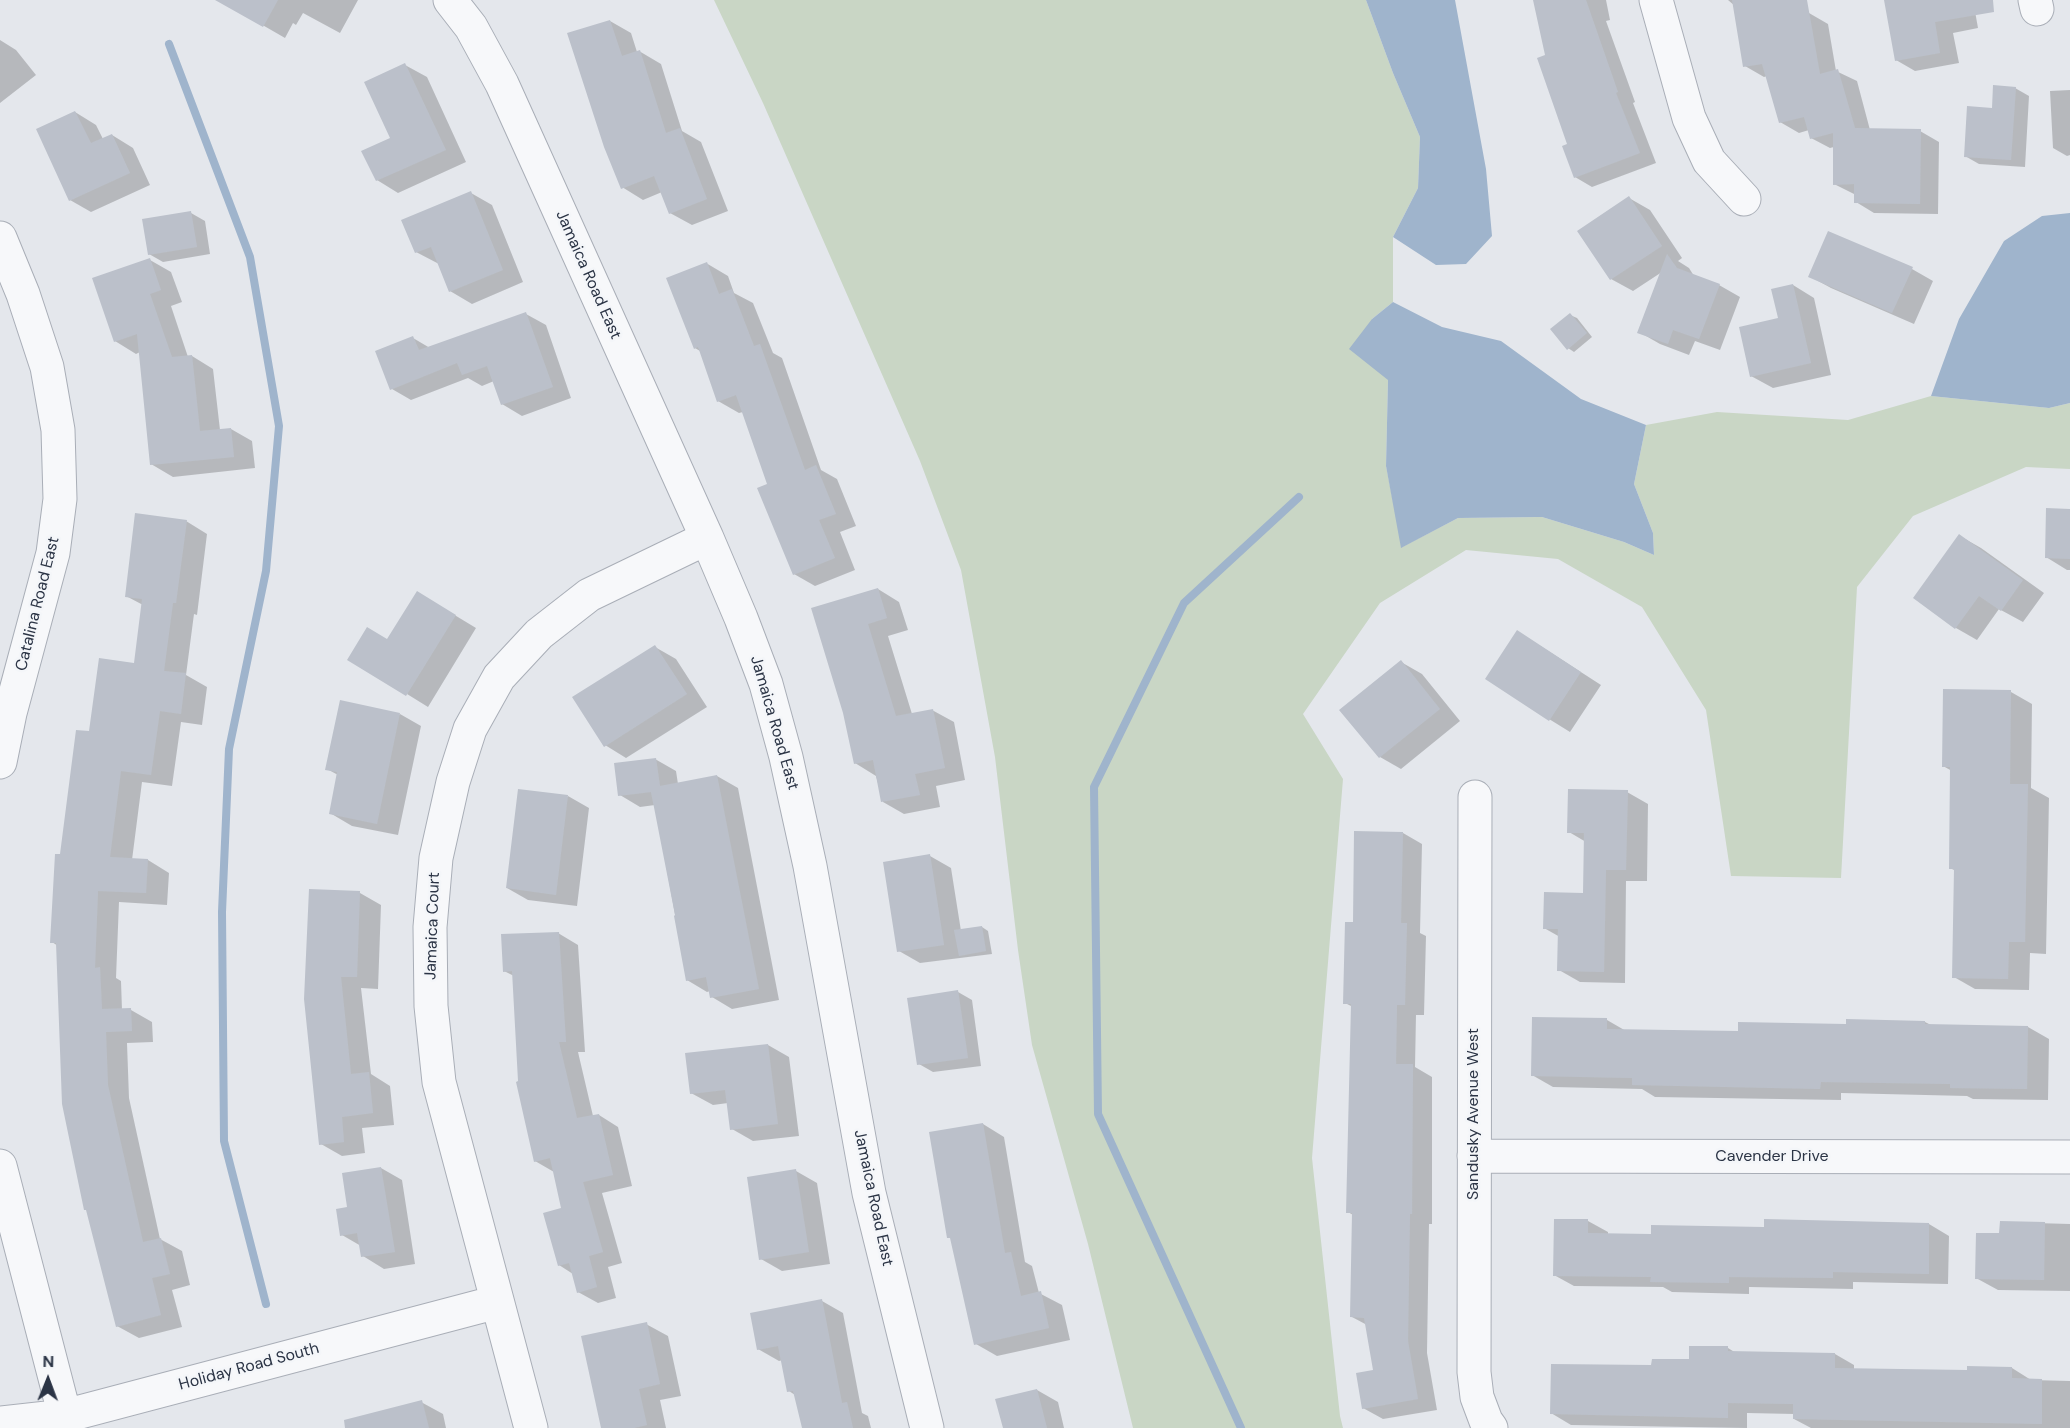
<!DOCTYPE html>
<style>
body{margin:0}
#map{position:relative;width:2070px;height:1428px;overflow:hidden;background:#e4e7ec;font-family:"DM Sans",sans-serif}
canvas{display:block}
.north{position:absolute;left:18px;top:1350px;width:60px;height:60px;-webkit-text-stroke:4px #f4f6f9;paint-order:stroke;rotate:1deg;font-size:16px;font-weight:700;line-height:24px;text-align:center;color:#2b3445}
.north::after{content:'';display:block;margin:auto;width:21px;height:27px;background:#2b3445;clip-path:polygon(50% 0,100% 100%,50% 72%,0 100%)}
</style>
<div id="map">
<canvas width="2070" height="1428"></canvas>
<div class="north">N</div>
</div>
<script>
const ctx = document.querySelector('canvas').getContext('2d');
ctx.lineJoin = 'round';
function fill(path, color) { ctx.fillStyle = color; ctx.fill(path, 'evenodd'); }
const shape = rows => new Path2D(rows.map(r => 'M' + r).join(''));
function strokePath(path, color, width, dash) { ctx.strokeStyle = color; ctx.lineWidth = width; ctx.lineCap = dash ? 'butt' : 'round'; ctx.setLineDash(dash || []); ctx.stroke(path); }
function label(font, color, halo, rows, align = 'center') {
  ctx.font = font + ' "DM Sans",sans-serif'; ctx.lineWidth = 5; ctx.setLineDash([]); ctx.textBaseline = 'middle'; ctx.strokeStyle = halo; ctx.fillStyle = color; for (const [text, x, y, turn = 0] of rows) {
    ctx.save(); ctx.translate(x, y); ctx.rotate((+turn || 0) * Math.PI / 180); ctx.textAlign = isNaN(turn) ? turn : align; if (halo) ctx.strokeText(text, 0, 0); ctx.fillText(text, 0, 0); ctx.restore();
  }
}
fill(shape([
 [714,0,1366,0,1393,73,1420,137,1418,188,1393,237,1393,302,1372,319,1388,380,1386,466,1402,547,1458,518,1542,517,1624,542,1654,555,1653,533,1634,484,1646,425,1717,412,1848,420,1931,396,2049,408,2070,403,2070,469,2026,467,1913,516,1857,587,1841,878,1731,876,1706,710,1642,607,1558,559,1466,550,1380,603,1303,714,1343,779,1312,1158,1340,1416,1343,1428,1133,1428,1088,1244,1032,1045,1018,950,995,757,961,570,920,461,763,103]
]), '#c9d6c5');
fill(shape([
 [1366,0,1455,0,1486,169,1492,236,1466,264,1436,265,1393,237,1418,188,1420,137,1393,73],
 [2070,213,2070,403,2049,408,1931,396,1959,319,2004,241,2042,216],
 [1393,302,1442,327,1501,341,1581,399,1646,425,1634,484,1653,533,1654,555,1624,542,1542,517,1458,518,1401,548,1386,466,1388,380,1349,349,1372,319]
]), '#9fb4cc');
fill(shape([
 [237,0,358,0,340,33,303,13,296,25,293,23,285,38,233,8],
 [1535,0,1606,0,1610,20,1606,21,1635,102,1633,103,1656,163,1592,187,1575,177],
 [1728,0,1803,0,1809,13,1828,24,1836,71,1857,81,1870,130,1920,131,1939,142,1938,214,1874,213,1856,202,1856,195,1834,184,1834,147,1830,148,1811,138,1809,130,1799,133,1780,122,1767,76,1764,77,1745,66,1735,6],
 [1886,0,1973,0,1978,28,1953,33,1959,63,1915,71,1896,60],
 [610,21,631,33,637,52,639,51,661,64,682,131,701,142,728,211,692,225,670,213,662,192,643,200,622,187],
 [0,40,16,50,36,75,0,103],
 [405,65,427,77,466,162,398,193,377,180,392,138],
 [2015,88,2029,96,2025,167,1979,164,1965,156,1993,110],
 [2070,90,2070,155,2067,156,2053,148,2050,91],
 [75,112,96,125,103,139,112,135,133,148,150,185,91,212,70,200],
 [471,193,492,205,523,282,472,304,450,291,439,264,416,252],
 [1629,198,1650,210,1682,258,1678,261,1689,268,1694,276,1719,285,1740,297,1720,350,1695,341,1689,355,1660,344,1639,332,1662,272,1633,291,1611,279],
 [191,213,205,221,210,254,163,262,149,254],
 [150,260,171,272,182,302,171,306,188,357,192,356,213,369,220,430,231,429,252,441,255,468,173,477,151,464,140,352,136,354,115,341],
 [706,263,728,276,734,293,753,303,773,353,782,358,821,470,837,479,856,526,840,532,855,570,815,586,794,574,769,485,743,412,739,413,718,401,700,351,695,348],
 [1912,269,1933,281,1914,324,1831,288,1809,276],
 [1793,285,1814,298,1831,375,1773,388,1751,376,1780,320],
 [526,314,546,325,571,398,522,416,502,404,494,381,482,386,468,378,411,400,392,389,413,338,430,348],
 [1570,315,1577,318,1592,337,1574,352,1568,348],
 [2070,510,2070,570,2067,570,2046,557],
 [186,521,207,534,197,615,194,614,186,675,207,687,202,725,181,722,172,786,142,782,132,860,148,860,169,873,167,905,119,902,116,978,121,981,122,1010,131,1010,152,1022,153,1042,127,1043,129,1098,160,1239,182,1251,190,1285,172,1290,182,1327,139,1338,117,1326,58,946,52,942,61,856,90,733,135,664,143,605,126,596],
 [1960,536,1981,548,2044,593,2023,622,1999,609,1977,640,1956,628],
 [878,589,899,602,908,630,888,636,912,714,932,710,954,722,965,780,936,786,940,807,904,814,883,802,876,776,855,763,844,712,813,609],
 [438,605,476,628,428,707,407,694],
 [1539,645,1601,685,1570,732,1549,719],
 [655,647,676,659,707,707,626,758,605,745],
 [1401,662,1422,674,1460,721,1401,769,1380,757],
 [2011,692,2032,704,2031,788,2049,798,2046,954,2030,953,2029,990,1975,989,1954,977,1956,871,1950,868,1952,771,1943,766],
 [400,714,421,726,398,835,352,826,330,813,338,775,327,769],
 [655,759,676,771,678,784,717,776,738,788,779,1000,732,1009,712,997,710,991,707,992,687,980,655,805,640,807,620,795],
 [1627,792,1648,804,1647,881,1626,881,1625,983,1580,982,1559,970,1560,937,1544,928,1585,894,1586,842,1569,832],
 [568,796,589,808,577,906,528,900,507,888],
 [1403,833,1422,844,1420,933,1426,936,1424,1015,1416,1015,1415,1067,1432,1077,1432,1224,1429,1224,1427,1353,1437,1410,1383,1419,1363,1408,1375,1371,1367,1325,1352,1317,1353,1215,1348,1212,1353,1007,1345,1003,1354,924],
 [930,856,951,868,961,931,982,927,988,931,992,954,920,963,899,951],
 [310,891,360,893,381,905,378,989,361,988,371,1074,390,1086,394,1125,362,1128,365,1153,342,1156,321,1144],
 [558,933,578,945,585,1052,578,1052,593,1116,599,1115,618,1127,632,1186,602,1193,622,1263,608,1267,616,1298,598,1303,578,1292,573,1274,559,1265,563,1209,554,1172,535,1161,520,1082,514,976,504,971],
 [958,992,972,1000,981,1066,933,1072,919,1064],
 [1533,1019,1607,1020,1626,1031,1739,1033,1925,1022,1931,1025,2028,1027,2049,1039,2048,1100,1973,1099,1967,1096,1841,1093,1841,1100,1655,1097,1642,1089,1553,1087,1532,1075],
 [768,1045,789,1057,799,1136,753,1141,732,1129,728,1103,713,1105,691,1093],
 [983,1124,1004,1137,1025,1262,1032,1266,1039,1293,1062,1305,1070,1340,997,1356,976,1344,952,1239,949,1237],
 [381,1168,402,1180,415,1264,384,1269,363,1256,361,1246,342,1235,349,1209],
 [796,1171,817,1183,830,1264,782,1271,761,1259],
 [1588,1221,1608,1232,1608,1235,1653,1235,1765,1228,1766,1221,1929,1224,1949,1236,1948,1284,1853,1282,1853,1289,1749,1287,1749,1294,1672,1292,1663,1287,1574,1286,1554,1275],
 [2001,1222,2070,1224,2070,1291,1998,1290,1976,1278,2001,1234],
 [822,1301,843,1313,862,1413,868,1416,871,1428,803,1428,795,1395,789,1391,783,1360,779,1361,758,1349],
 [646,1324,668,1336,681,1396,660,1400,666,1428,603,1428],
 [1728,1348,1736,1353,1835,1354,1854,1365,1854,1370,1968,1372,1968,1367,2012,1368,2031,1380,2070,1381,2070,1428,1811,1428,1794,1419,1794,1414,1747,1413,1747,1428,1571,1425,1551,1413,1653,1367,1691,1361],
 [1037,1390,1058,1402,1064,1428,1004,1428],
 [421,1402,443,1414,446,1428,374,1428]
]), '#0003');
strokePath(shape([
 [169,44,250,257,279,426,266,571,229,749,222,912,224,1141,266,1304],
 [1241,1428,1098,1114,1094,787,1184,603,1299,497]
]), '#9fb4cc', 8);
fill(shape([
 [215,0,278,0,263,27],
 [1533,0,1586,0,1618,92,1616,93,1640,153,1574,178,1562,146,1567,144,1537,58,1545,55],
 [1732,0,1807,0,1820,74,1838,69,1855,128,1921,129,1920,204,1854,203,1854,184,1833,185,1833,133,1810,139,1804,117,1779,123,1762,64,1743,67],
 [1884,0,1993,0,1994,12,1935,22,1940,53,1895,61],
 [610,20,622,56,640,50,666,133,680,128,707,199,669,214,654,176,621,189,604,147,567,33],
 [405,63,446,150,376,181,361,151,390,138,364,82],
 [1993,85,2016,87,2011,160,1964,157,1967,106,1992,108],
 [75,111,91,143,112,134,130,173,69,201,36,129],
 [471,191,503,270,449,292,431,247,415,253,401,220],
 [1629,196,1662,246,1610,280,1577,231],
 [191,211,197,247,148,255,142,219],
 [1828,231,1913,267,1892,313,1808,277],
 [1667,254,1677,268,1720,284,1699,339,1673,330,1668,344,1637,333],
 [150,258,161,290,150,294,172,357,192,355,200,431,231,428,234,457,150,465,137,334,114,342,92,278],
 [707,262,719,294,732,289,754,346,760,344,805,470,816,465,836,514,819,520,835,558,793,575,757,488,767,484,736,395,717,402,698,347,694,349,666,278],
 [1793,284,1811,363,1750,377,1739,327,1778,318,1771,289],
 [526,312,553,387,501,405,487,366,462,375,457,363,390,390,375,351,413,336,419,350],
 [1570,313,1587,333,1567,350,1550,329],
 [2046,508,2070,509,2070,559,2045,558],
 [135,513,187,520,176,603,173,603,164,671,186,673,181,714,160,711,151,775,121,771,110,857,148,859,146,893,98,891,95,968,100,967,102,1009,131,1008,132,1031,106,1032,108,1085,143,1242,161,1238,170,1274,152,1278,161,1315,116,1327,86,1210,84,1210,62,1104,56,943,50,943,55,854,60,854,76,730,89,731,99,658,134,663,142,599,125,597],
 [1959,534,2023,580,2001,611,1979,596,1955,629,1913,598],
 [878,588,887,618,868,624,896,716,933,709,945,768,915,774,920,795,881,802,873,760,854,764,843,713,811,608],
 [417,591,456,615,406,696,347,660,367,627,387,639],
 [1517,630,1581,672,1549,721,1485,679],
 [655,645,687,694,604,747,572,697],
 [1401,660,1440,709,1379,758,1339,710],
 [1943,689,2011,690,2010,784,2028,784,2025,942,2009,942,2008,979,1952,978,1954,869,1949,869,1950,767,1942,767],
 [340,700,400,713,377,824,329,814,337,772,325,770],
 [656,758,660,786,717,775,759,989,710,998,706,977,686,981,674,916,675,915,651,792,618,796,614,763],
 [518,789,568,795,556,895,506,888],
 [1568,789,1628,790,1626,870,1606,870,1604,972,1557,971,1558,929,1543,929,1544,892,1583,893,1584,833,1567,833],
 [1354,831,1403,832,1401,923,1407,923,1405,1005,1397,1005,1396,1064,1413,1064,1412,1214,1410,1214,1408,1341,1418,1399,1362,1409,1356,1373,1373,1370,1364,1318,1350,1317,1352,1213,1346,1213,1351,1004,1343,1004,1345,922,1353,922],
 [930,854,944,945,897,952,883,862],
 [309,889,360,891,357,977,341,977,351,1074,369,1072,373,1113,342,1117,344,1142,319,1145,304,999],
 [982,926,986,951,959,956,954,930],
 [559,932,566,1042,559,1042,577,1118,599,1114,613,1175,583,1182,603,1252,589,1256,597,1287,577,1293,569,1263,558,1266,543,1213,561,1208,550,1158,534,1162,516,1082,518,1081,512,971,503,972,501,934],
 [958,990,968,1058,917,1065,907,998],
 [1532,1017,1607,1018,1607,1029,1738,1031,1738,1022,1846,1024,1846,1019,1925,1021,1925,1024,2028,1026,2027,1089,1950,1088,1950,1084,1821,1082,1820,1089,1632,1085,1632,1078,1531,1076],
 [768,1044,778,1124,730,1130,725,1090,690,1094,685,1053],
 [983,1123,1005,1253,1011,1252,1021,1296,1041,1291,1049,1328,974,1345,950,1238,947,1238,929,1132],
 [381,1167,395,1252,361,1257,357,1233,340,1236,336,1209,347,1207,342,1173],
 [796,1169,809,1252,759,1260,747,1177],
 [1554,1219,1588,1219,1588,1233,1651,1234,1651,1225,1764,1227,1764,1219,1929,1223,1929,1274,1833,1272,1833,1278,1729,1277,1729,1283,1650,1282,1651,1277,1553,1276],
 [2000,1221,2045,1222,2044,1280,1975,1279,1976,1233,1999,1233],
 [822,1299,842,1403,847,1402,853,1428,802,1428,793,1391,787,1392,778,1346,757,1350,750,1313],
 [647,1322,660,1384,639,1389,647,1425,634,1428,601,1428,581,1336],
 [1689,1346,1728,1346,1728,1351,1835,1353,1835,1368,1967,1370,1967,1366,2012,1367,2012,1378,2042,1379,2042,1424,1793,1419,1793,1404,1728,1403,1728,1418,1550,1414,1551,1364,1651,1365,1652,1359,1689,1359],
 [1037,1389,1047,1428,1003,1428,995,1399],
 [422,1400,429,1428,345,1428,344,1420]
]), '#bbc0ca');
const street = shape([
 [450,0,471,27,502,84,707,538,741,618,766,684,786,757,810,866,869,1193,927,1428],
 [1656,0,1689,118,1709,161,1744,199],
 [2035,0,2037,9],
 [0,238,23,294,47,367,58,430,60,499,53,553,10,713,0,762],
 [1475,797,1474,1372,1477,1397,1486,1421,1491,1428],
 [1474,1156,2070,1157],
 [0,1166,68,1428],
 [0,1423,65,1416,497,1302],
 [531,1428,439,1082,431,1006,430,927,436,858,453,782,470,729,499,677,539,634,589,595,707,538]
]);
strokePath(street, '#a9aeb7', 35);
strokePath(street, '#f7f8fa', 33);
label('16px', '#2b3445', '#f4f6f9', [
 ["Jamaica Road East",588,275,66],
 ["Catalina Road East",38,604,-76],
 ["Jamaica Road East",774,723,74],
 ["Jamaica Court",433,926,-88],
 ["Sandusky Avenue West",1474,1114,-90],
 ["Cavender Drive",1772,1157],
 ["Jamaica Road East",873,1198,78],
 ["Holiday Road South",249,1367,-15]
]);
</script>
